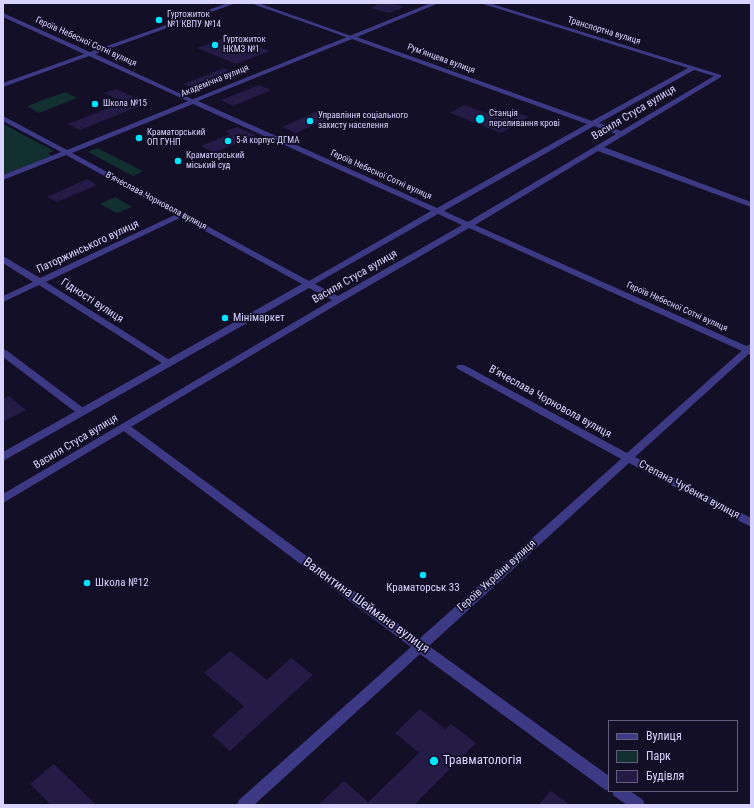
<!DOCTYPE html>
<meta charset="utf-8">
<style>
body{margin:0}
#map{position:relative;width:754px;height:808px;overflow:hidden;background:#130f26;font-family:"Roboto Condensed",sans-serif}
canvas{display:block}
.frame{position:absolute;inset:0;border:4px solid #d9d4ff;pointer-events:none}
.legend{position:absolute;left:608px;top:720px;width:130px;height:72px;box-sizing:border-box;background:#130f26;border:1px solid #625e7d;margin:0;padding:5px 7px;list-style:none;font-size:12px;color:#d9d4ff}
.legend li{display:flex;align-items:center;gap:8px;height:20px}
.legend b{width:20px;border:1px solid #625e7d}
</style>
<div id="map">
<canvas width="754" height="808"></canvas>
<div class="frame"></div>
<ul class="legend">
<li><b style="height:5px;background:#3d3a85"></b>Вулиця</li>
<li><b style="height:11px;background:#12302f"></b>Парк</li>
<li><b style="height:11px;background:#241b47"></b>Будівля</li>
</ul>
</div>
<script>
const ctx = document.querySelector('canvas').getContext('2d');
ctx.lineJoin = 'round';
function fill(path, color) { ctx.fillStyle = color; ctx.fill(path, 'evenodd'); }
const shape = rows => new Path2D(rows.map(r => 'M' + r).join(''));
function strokePath(path, color, width, dash) { ctx.strokeStyle = color; ctx.lineWidth = width; ctx.lineCap = dash ? 'butt' : 'round'; ctx.setLineDash(dash || []); ctx.stroke(path); }
function label(font, color, halo, rows, align = 'center') {
  ctx.font = font + ' "Roboto Condensed",sans-serif'; ctx.lineWidth = 3.5; ctx.setLineDash([]); ctx.textBaseline = 'middle'; ctx.strokeStyle = halo; ctx.fillStyle = color; for (const [text, x, y, turn = 0] of rows) {
    ctx.save(); ctx.translate(x, y); ctx.rotate((+turn || 0) * Math.PI / 180); ctx.textAlign = isNaN(turn) ? turn : align; if (halo) ctx.strokeText(text, 0, 0); ctx.fillText(text, 0, 0); ctx.restore();
  }
}
fill(shape([
 [65,92,77,98,39,113,27,106],
 [3,124,54,151,48,153,51,156,3,175],
 [97,148,143,171,133,176,88,152],
 [115,197,132,207,117,213,100,204]
]), '#12302f');
fill(shape([
 [381,3,391,3,404,7,389,13,370,8],
 [231,36,270,51,236,64,197,48],
 [224,68,235,73,195,89,184,84],
 [259,85,271,90,233,106,221,100],
 [116,89,147,103,80,130,68,124,124,102,104,93],
 [464,105,502,119,515,112,529,117,501,133,450,113],
 [318,111,331,117,296,133,282,127],
 [237,127,255,135,214,153,201,146,230,134,225,131],
 [87,179,97,185,57,202,47,197],
 [9,396,26,410,3,422,3,399],
 [230,651,267,680,291,658,313,675,230,751,212,735,244,706,204,673],
 [420,709,445,729,451,724,476,743,414,805,318,805,344,781,368,802,419,753,395,733],
 [54,764,96,805,51,805,30,784],
 [551,791,570,805,538,805]
]), '#241b47');
fill(shape([
 [228,3,236,3,95,54,194,100,194,102,190,102,89,56,3,87,3,83,84,54,3,17,3,13,90,52,228,3],
 [250,3,258,3,354,37,349,38,250,3],
 [595,146,601,146,751,202,751,207,595,150,595,146],
 [179,213,182,213,186,215,46,282,171,361,173,363,171,365,165,365,39,285,3,302,3,296,33,282,3,263,3,256,40,278,179,213],
 [751,344,751,352,635,457,751,518,751,527,629,463,429,646,609,776,609,791,604,789,420,654,254,805,237,805,239,800,411,647,121,429,120,427,121,425,129,425,419,639,621,459,458,369,456,367,458,365,464,365,627,453,748,345,751,344],
 [3,349,6,350,86,410,87,412,86,414,78,414,3,357,3,349],
 [612,791,630,791,643,800,645,805,627,805,614,796,612,791]
]), '#3d3a85');
fill(shape([
 [431,3,439,3,357,37,592,121,688,68,480,3,489,3,721,75,721,77,475,225,751,348,751,355,469,228,341,302,3,503,3,494,332,300,309,288,3,461,3,452,302,284,66,155,3,180,3,175,61,152,3,121,3,116,67,150,431,3],
 [352,39,587,124,437,208,198,101,352,39],
 [694,70,714,76,621,131,599,123,694,70],
 [193,104,431,211,309,281,72,153,193,104],
 [594,126,616,134,468,222,444,211,594,126],
 [438,214,462,225,338,296,315,284,438,214]
]), '#3d3a85');
for (const [x, y, r, color] of [
 [159,20,4,"#00e5ff"],
 [215,45,4,"#00e5ff"],
 [95,104,4,"#00e5ff"],
 [480,119,5,"#00e5ff"],
 [310,121,4,"#00e5ff"],
 [139,138,4,"#00e5ff"],
 [228,141,4,"#00e5ff"],
 [178,161,4,"#00e5ff"],
 [225,318,4,"#00e5ff"],
 [423,575,4,"#00e5ff"],
 [87,583,4,"#00e5ff"],
 [434,761,5,"#00e5ff"]
]) { const dot = new Path2D(); dot.arc(x, y, r, 0, 2 * Math.PI); ctx.fillStyle = color; ctx.fill(dot); strokePath(dot, '#130f26', 1.5); }
label('9px', '#d9d4ff', '#130f26', [
 ["Гуртожиток",167,15],
 ["№1 КВПУ №14",167,25],
 ["Гуртожиток",223,40],
 ["НКМЗ №1",223,50],
 ["Школа №15",103,104],
 ["Станція",489,114],
 ["переливання крові",489,124],
 ["Управління соціального",318,116],
 ["захисту населення",318,126],
 ["Краматорський",147,133],
 ["ОП ГУНП",147,143],
 ["5-й корпус ДГМА",236,141],
 ["Краматорський",186,156],
 ["міський суд",186,166]
], 'left');
label('9px', '#d9d4ff', '#130f26', [
 ["Транспортна вулиця",604,31,17],
 ["Героїв Небесної Сотні вулиця",86,42,24],
 ["Рум’янцева вулиця",441,59,20],
 ["Академічна вулиця",215,81,-22],
 ["Героїв Небесної Сотні вулиця",381,175,24],
 ["В'ячеслава Чорновола вулиця",156,201,28],
 ["Героїв Небесної Сотні вулиця",677,307,24]
]);
label('11px', '#d9d4ff', '#130f26', [
 ["Василя Стуса вулиця",634,113,-31],
 ["Паторжинського вулиця",88,247,-25],
 ["Василя Стуса вулиця",355,277,-30],
 ["Гідності вулиця",92,301,33],
 ["В'ячеслава Чорновола вулиця",550,402,29],
 ["Василя Стуса вулиця",76,442,-31],
 ["Степана Чубенка вулиця",689,490,28],
 ["Героїв України вулиця",497,576,-42]
]);
label('11px', '#d9d4ff', '#130f26', [
 ["Мінімаркет",233,318],
 ["Школа №12",95,583],
 ["Краматорськ 33",423,588,"center"]
], 'left');
label('13px', '#d9d4ff', '#130f26', [
 ["Валентина Шеймана вулиця",366,606,36]
]);
label('13px', '#d9d4ff', '#130f26', [
 ["Травматологія",443,761]
], 'left');
</script>
